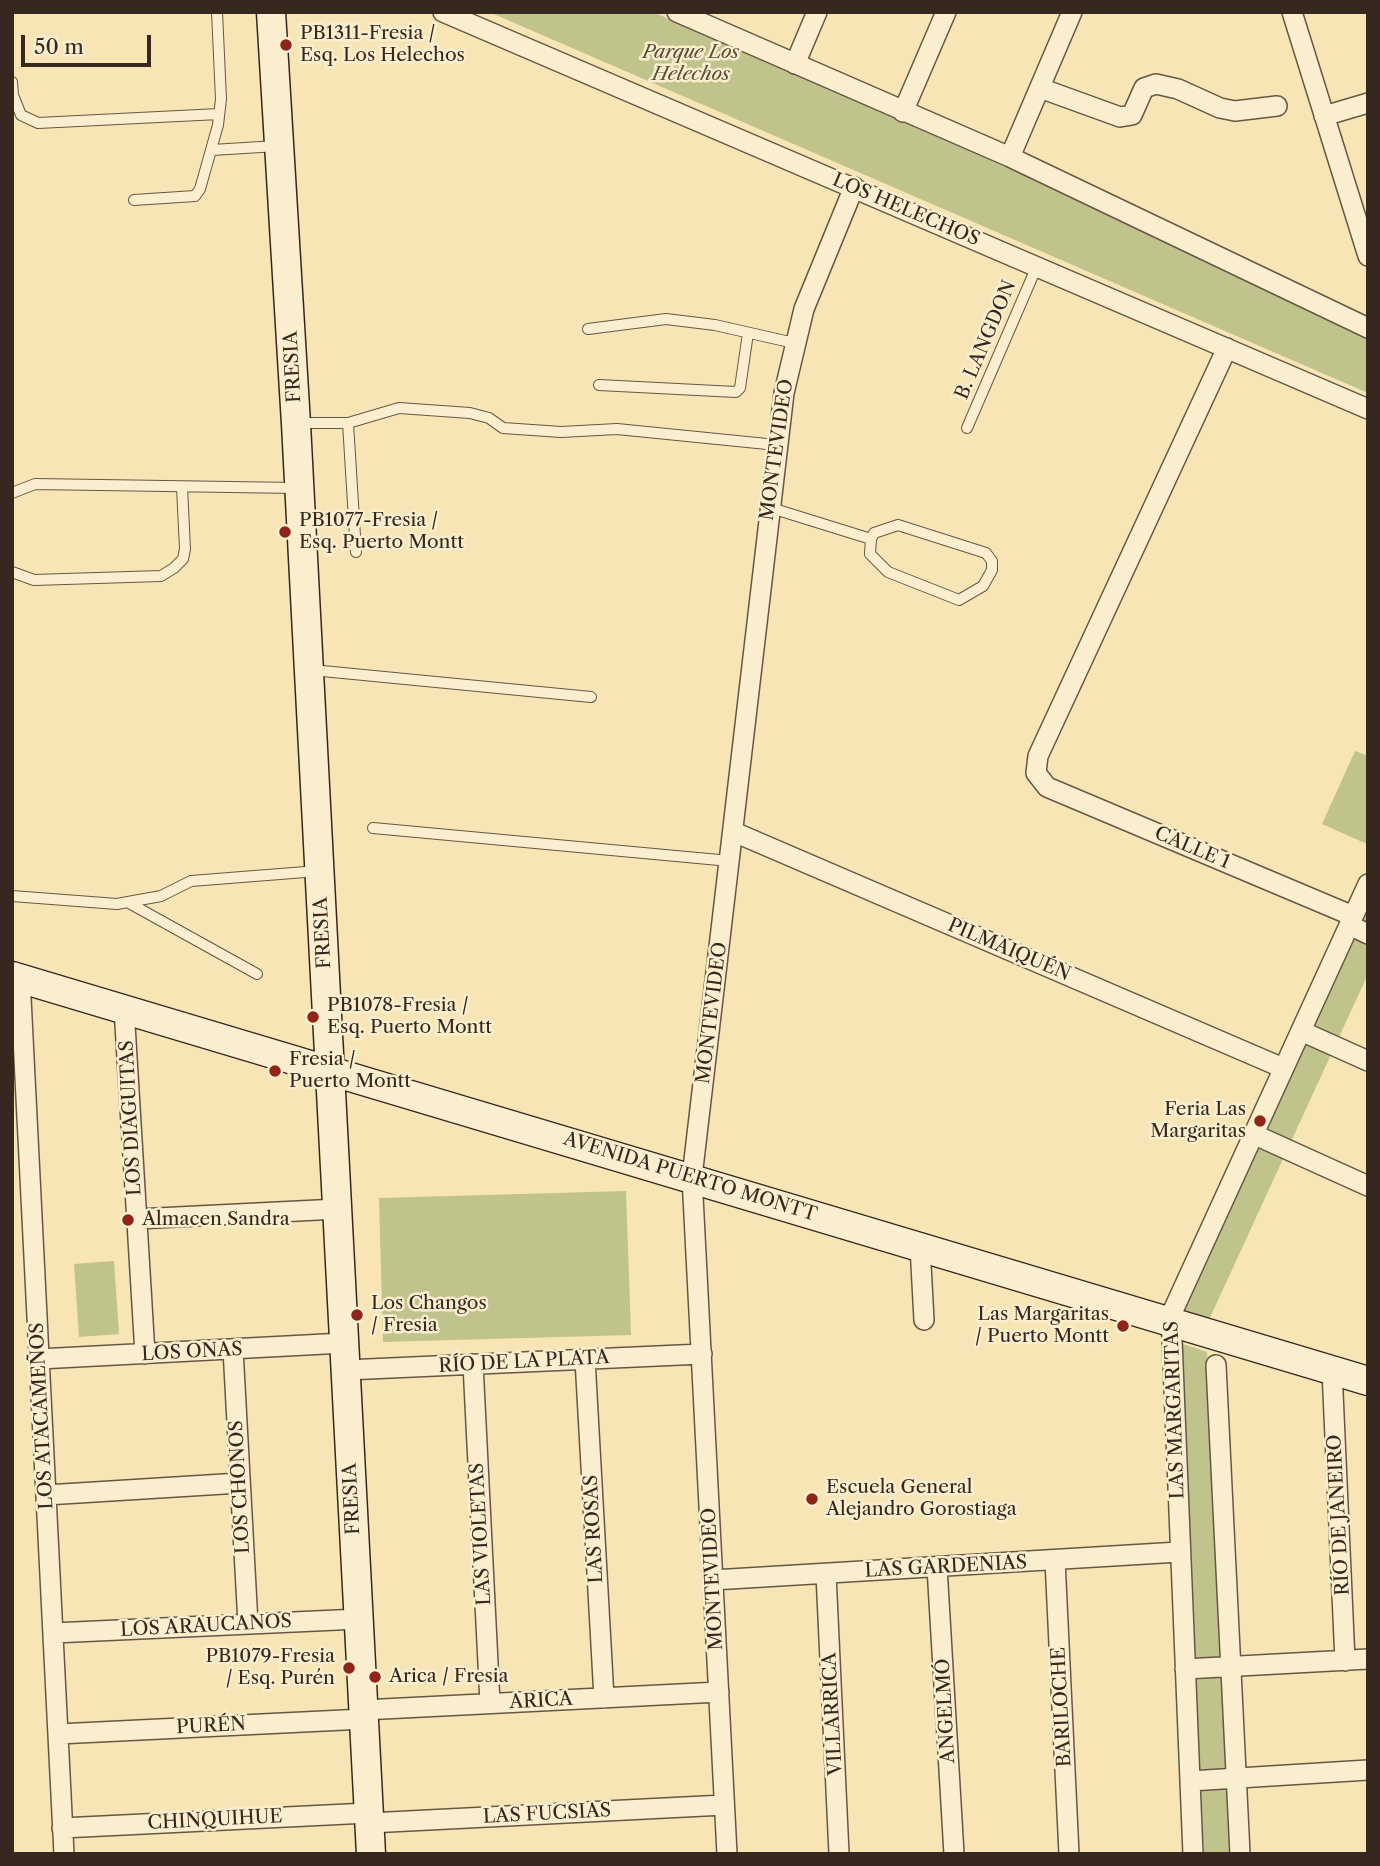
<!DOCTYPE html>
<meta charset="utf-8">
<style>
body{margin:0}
#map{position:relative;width:1380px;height:1866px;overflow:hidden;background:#f7e5b5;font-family:"Libre Caslon Text",serif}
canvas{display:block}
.frame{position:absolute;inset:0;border:14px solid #36281e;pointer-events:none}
.scale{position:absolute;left:21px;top:35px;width:130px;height:32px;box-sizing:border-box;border:4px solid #36281e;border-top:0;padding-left:9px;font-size:21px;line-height:24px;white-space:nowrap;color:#36281e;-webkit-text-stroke:5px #faeecf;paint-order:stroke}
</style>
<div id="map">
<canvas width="1380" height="1866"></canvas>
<div class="frame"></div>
<div class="scale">50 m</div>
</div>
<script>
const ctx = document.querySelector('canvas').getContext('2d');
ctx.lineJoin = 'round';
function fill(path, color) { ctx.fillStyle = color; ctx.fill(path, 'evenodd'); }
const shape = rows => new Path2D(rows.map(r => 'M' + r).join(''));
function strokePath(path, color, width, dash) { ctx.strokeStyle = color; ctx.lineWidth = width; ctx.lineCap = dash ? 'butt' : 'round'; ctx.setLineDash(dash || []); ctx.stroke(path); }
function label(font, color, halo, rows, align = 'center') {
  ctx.font = font + ' "Libre Caslon Text",serif'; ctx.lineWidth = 5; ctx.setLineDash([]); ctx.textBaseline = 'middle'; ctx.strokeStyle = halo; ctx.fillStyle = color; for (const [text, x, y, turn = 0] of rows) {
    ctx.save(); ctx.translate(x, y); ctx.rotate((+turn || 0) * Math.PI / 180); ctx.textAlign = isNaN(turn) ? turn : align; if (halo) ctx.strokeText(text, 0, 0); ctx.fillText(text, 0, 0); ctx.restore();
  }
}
fill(shape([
 [489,12,653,12,1253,276,1368,337,1368,393],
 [1355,751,1368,756,1367,844,1322,824],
 [1368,906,1368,974,1208,1322,1183,1313],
 [626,1191,631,1335,383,1342,379,1198],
 [114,1261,119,1334,79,1337,74,1264],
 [1180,1343,1207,1352,1232,1854,1204,1854]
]), '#c0c38b');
const lane = shape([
 [12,82,13,95,21,115,38,123,219,114],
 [212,150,277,146],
 [134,200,195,196,200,189,218,125,221,99,217,12],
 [588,329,666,319,715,325,794,343],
 [599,385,736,392,740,388,748,333],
 [299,423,348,423,356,552],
 [348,423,399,408,470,413,489,418,503,428,561,432,617,429,777,445],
 [967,428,1037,266],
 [12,493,35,484,296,488],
 [768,507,871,539],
 [898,525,986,553,992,561,992,570,983,586,959,600,888,572,870,554,871,539,874,533,898,525],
 [12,572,34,580,161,576,174,568,183,559,185,549,182,487],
 [312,670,591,697],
 [373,828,730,861],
 [12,896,117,904,161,896,191,881,318,871],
 [129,903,257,974]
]);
const street = shape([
 [443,12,1368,409],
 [677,12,1010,157,1368,328],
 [1292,12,1368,256],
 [795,64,817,12],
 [1040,88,1120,117,1132,115,1144,88,1156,84,1178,89,1220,108,1235,111,1277,106],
 [903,112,946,12],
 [1324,116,1368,103],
 [1010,157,1072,12],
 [1227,348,1038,756,1036,773,1047,787,1353,916],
 [734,832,1283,1068],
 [1349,925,1368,934],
 [20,978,64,1854],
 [124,1008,145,1354],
 [1301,1031,1368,1061],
 [1253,1134,1368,1186],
 [137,1219,338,1209],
 [920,1246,924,1320],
 [233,1349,248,1624],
 [39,1359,344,1343],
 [585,1359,604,1698],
 [473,1364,490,1703],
 [1216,1365,1240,1854],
 [346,1370,702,1354],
 [1332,1370,1345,1661],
 [46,1495,240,1483],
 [1055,1560,1069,1854],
 [937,1567,954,1854],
 [826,1574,839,1854],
 [713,1580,1179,1552],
 [53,1633,359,1619],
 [1185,1669,1368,1659],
 [363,1710,719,1692],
 [58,1734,364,1719],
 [1190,1781,1368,1770],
 [369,1823,724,1805],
 [62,1828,368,1813],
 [727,1854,692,1177,784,393,804,309,854,187],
 [1193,1854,1171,1315,1368,884]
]);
const secondary = shape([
 [271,12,296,424,371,1854],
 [12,976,1368,1381]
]);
strokePath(lane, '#665744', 12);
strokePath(street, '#665744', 22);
strokePath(secondary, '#36281e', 31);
strokePath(lane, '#faeecf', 10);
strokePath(street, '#faeecf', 19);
strokePath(secondary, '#faeecf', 28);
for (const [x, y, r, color] of [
 [286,45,7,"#8f2418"],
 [285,532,7,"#8f2418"],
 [313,1017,7,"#8f2418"],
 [275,1071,7,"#8f2418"],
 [1260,1121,7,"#8f2418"],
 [128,1220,7,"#8f2418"],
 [357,1315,7,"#8f2418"],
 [1123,1326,7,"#8f2418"],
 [812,1499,7,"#8f2418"],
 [349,1668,7,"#8f2418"],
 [375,1677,7,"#8f2418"]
]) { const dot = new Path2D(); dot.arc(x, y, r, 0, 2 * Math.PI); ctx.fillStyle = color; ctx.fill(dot); strokePath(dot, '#faeecf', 2.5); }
label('19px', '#36281e', '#faeecf', [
 ["PB1311-Fresia /",300,34],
 ["Esq. Los Helechos",300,56],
 ["PB1077-Fresia /",299,521],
 ["Esq. Puerto Montt",299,543],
 ["PB1078-Fresia /",327,1006],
 ["Esq. Puerto Montt",327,1028],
 ["Fresia /",289,1060],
 ["Puerto Montt",289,1082],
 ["Feria Las",1246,1110,"right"],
 ["Margaritas",1246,1132,"right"],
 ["Almacen Sandra",142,1220],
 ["Los Changos",371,1304],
 ["/ Fresia",371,1326],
 ["Las Margaritas",1109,1315,"right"],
 ["/ Puerto Montt",1109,1337,"right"],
 ["Escuela General",826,1488],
 ["Alejandro Gorostiaga",826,1510],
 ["PB1079-Fresia",335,1657,"right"],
 ["/ Esq. Purén",335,1679,"right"],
 ["Arica / Fresia",389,1677]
], 'left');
label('italic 19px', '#584f39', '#faeecf', [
 ["Parque Los",691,53],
 ["Helechos",691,75]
]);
label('19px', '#36281e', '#faeecf', [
 ["LOS HELECHOS",906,210,23],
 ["B. LANGDON",986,340,-67],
 ["FRESIA",293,367,-93],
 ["MONTEVIDEO",777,450,-82],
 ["CALLE 1",1192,848,23],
 ["FRESIA",323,933,-93],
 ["PILMAIQUÉN",1009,950,23],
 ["MONTEVIDEO",712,1013,-83],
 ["LOS DIAGUITAS",131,1118,-93],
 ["AVENIDA PUERTO MONTT",690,1177,17],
 ["LOS ONAS",192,1352,-3],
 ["RÍO DE LA PLATA",524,1362,-3],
 ["LAS MARGARITAS",1175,1410,-92],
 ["LOS ATACAMEÑOS",42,1416,-93],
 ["LOS CHONOS",240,1487,-93],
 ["FRESIA",352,1499,-93],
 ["RÍO DE JANEIRO",1339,1515,-93],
 ["LAS ROSAS",594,1529,-93],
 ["LAS VIOLETAS",481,1534,-93],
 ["LAS GARDENIAS",946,1567,-3],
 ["MONTEVIDEO",713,1579,-93],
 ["LOS ARAUCANOS",206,1626,-3],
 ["ARICA",541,1701,-3],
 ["BARILOCHE",1062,1707,-93],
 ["ANGELMÓ",946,1711,-93],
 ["VILLARRICA",833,1714,-93],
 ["PURÉN",211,1726,-3],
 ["LAS FUCSIAS",547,1814,-3],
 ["CHINQUIHUE",215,1820,-3]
]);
</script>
